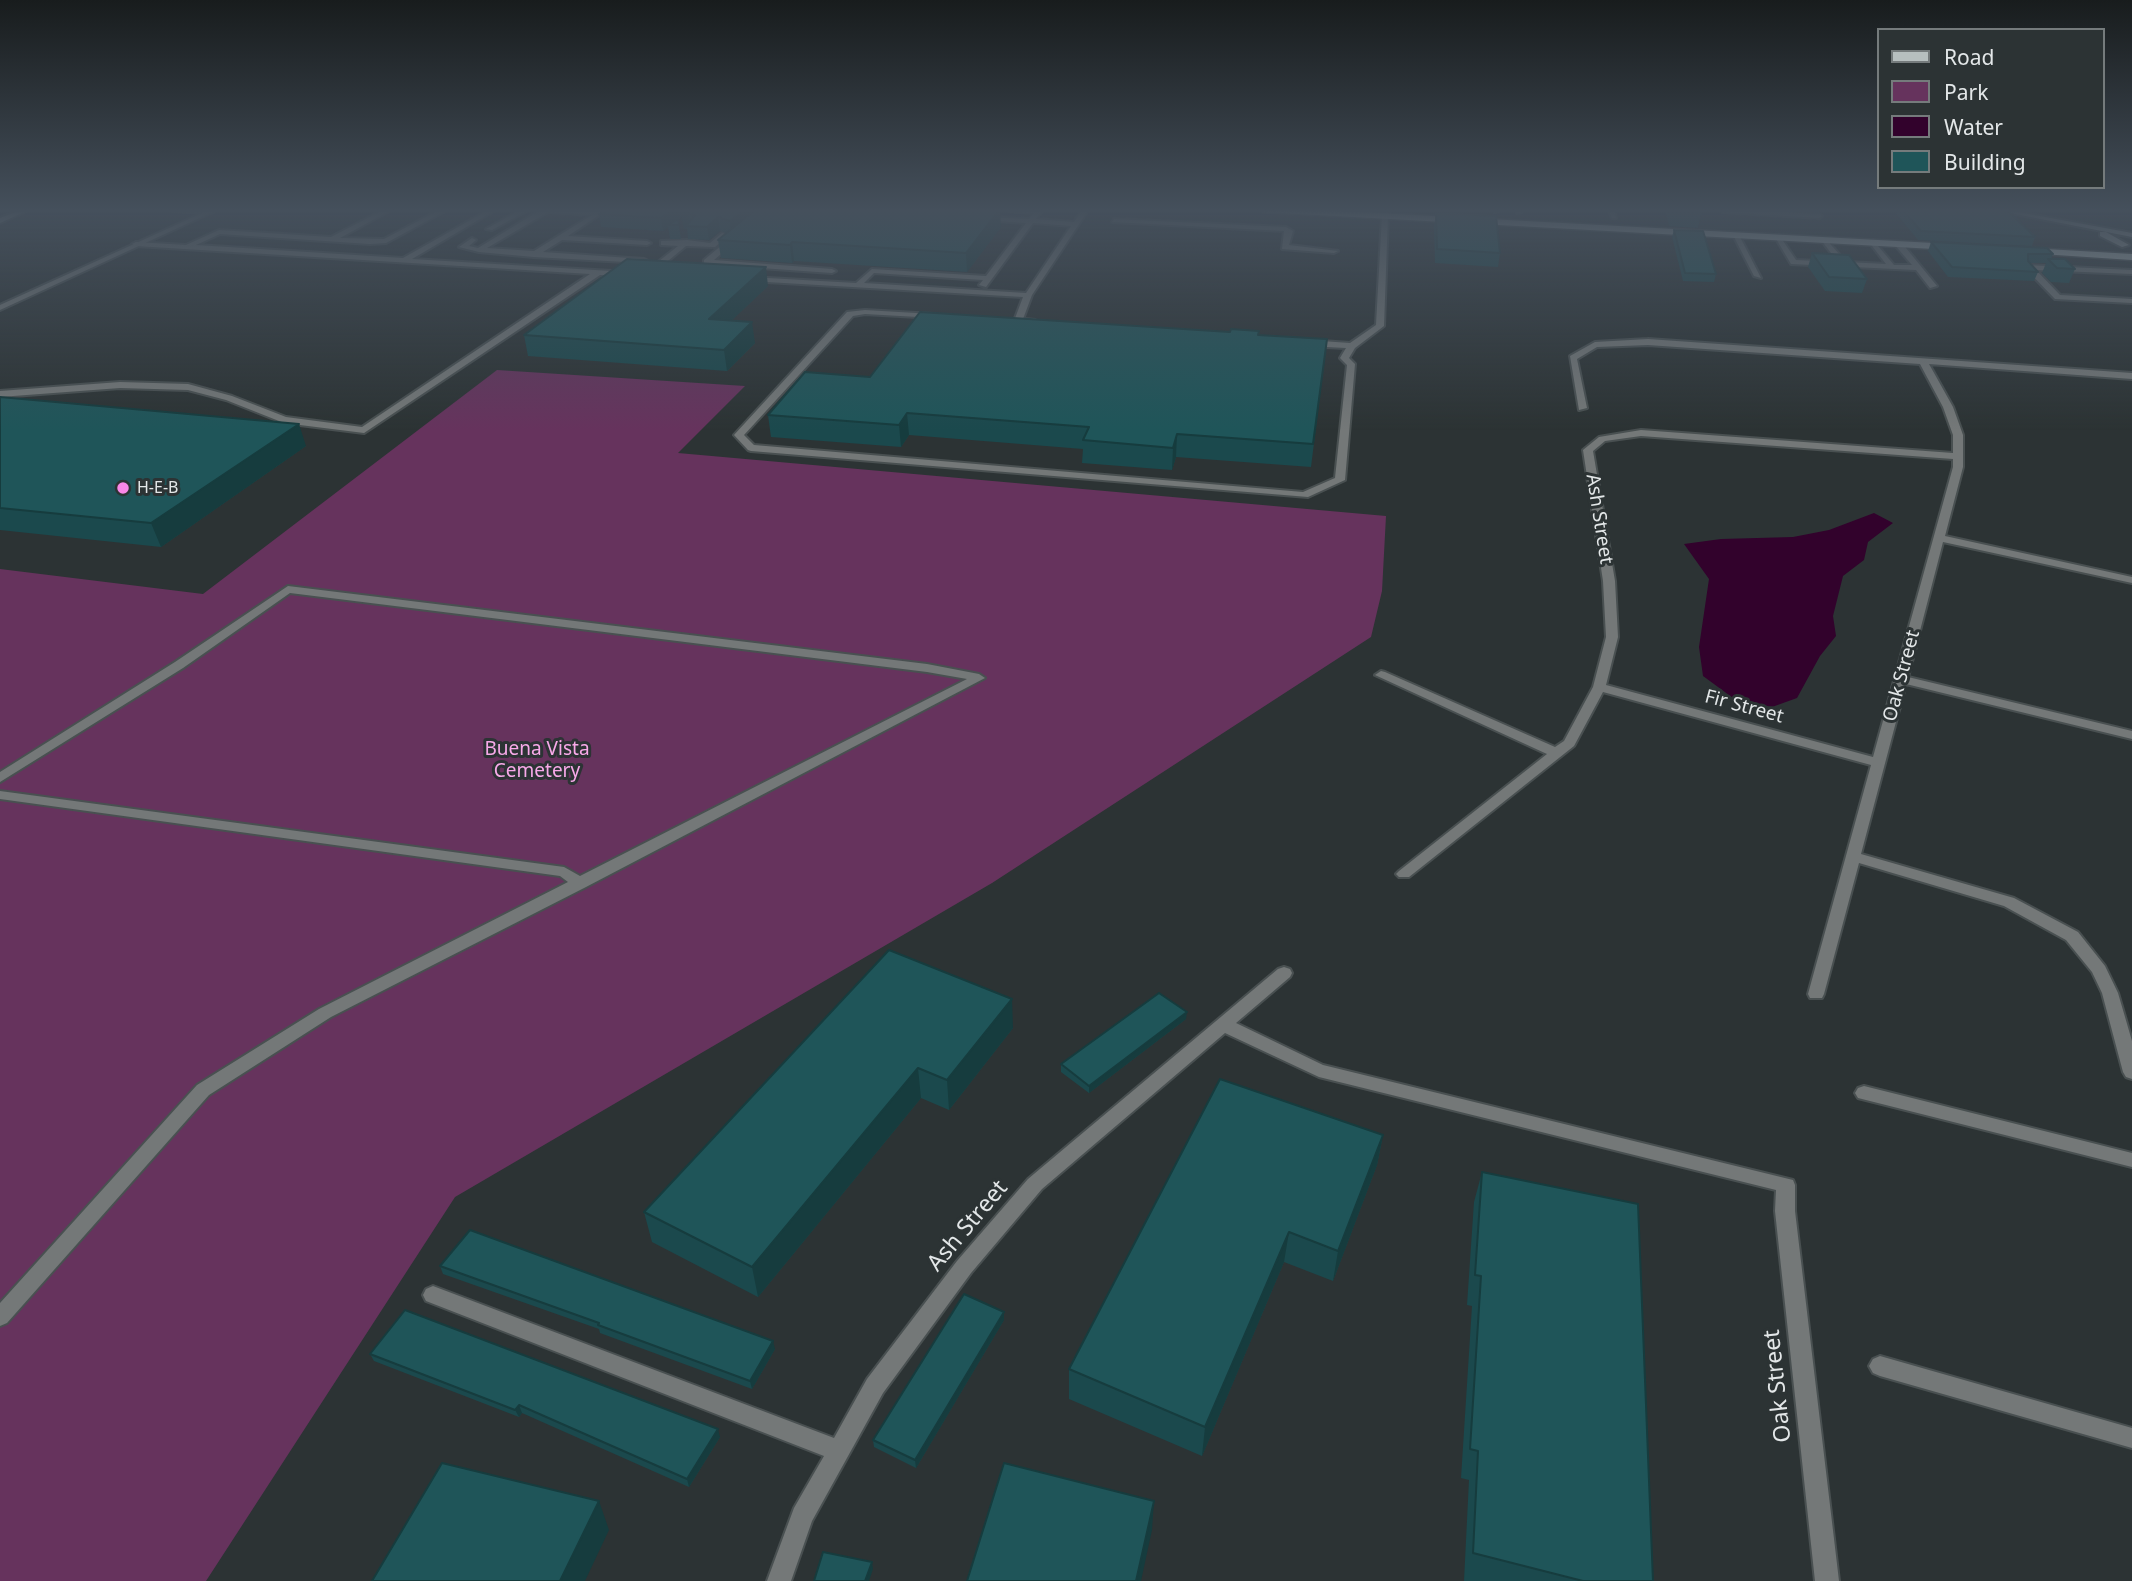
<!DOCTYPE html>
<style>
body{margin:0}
#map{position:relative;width:2132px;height:1581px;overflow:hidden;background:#2c3334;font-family:"Noto Sans",sans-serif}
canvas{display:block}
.legend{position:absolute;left:1877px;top:28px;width:228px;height:161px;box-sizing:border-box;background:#2c3334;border:2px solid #757b7c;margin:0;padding:9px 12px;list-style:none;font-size:21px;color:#e3e7e8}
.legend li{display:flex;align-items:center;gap:14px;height:35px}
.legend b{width:35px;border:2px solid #757b7c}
</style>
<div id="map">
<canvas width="2132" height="1581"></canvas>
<ul class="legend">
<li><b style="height:9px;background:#b7bfbf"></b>Road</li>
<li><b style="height:19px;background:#66335d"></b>Park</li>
<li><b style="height:19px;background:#32022c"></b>Water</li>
<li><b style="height:19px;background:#1f5559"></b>Building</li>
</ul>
</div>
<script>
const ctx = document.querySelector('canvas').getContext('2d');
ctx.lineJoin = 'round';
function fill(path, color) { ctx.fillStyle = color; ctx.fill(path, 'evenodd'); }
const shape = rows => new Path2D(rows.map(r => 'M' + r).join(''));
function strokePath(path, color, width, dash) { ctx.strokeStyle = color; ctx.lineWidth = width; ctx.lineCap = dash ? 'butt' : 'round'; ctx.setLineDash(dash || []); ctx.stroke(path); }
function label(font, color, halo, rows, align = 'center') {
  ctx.font = font + ' "Noto Sans",sans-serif'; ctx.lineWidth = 6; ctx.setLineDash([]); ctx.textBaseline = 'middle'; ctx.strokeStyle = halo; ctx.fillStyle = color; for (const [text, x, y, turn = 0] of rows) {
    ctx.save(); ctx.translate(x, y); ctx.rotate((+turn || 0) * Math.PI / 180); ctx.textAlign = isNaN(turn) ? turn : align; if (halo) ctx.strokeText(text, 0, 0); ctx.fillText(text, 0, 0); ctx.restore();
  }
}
fill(shape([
 [497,370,745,386,678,453,1386,516,1382,591,1371,637,992,883,455,1197,206,1581,0,1581,0,569,203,594]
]), '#66335d');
fill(shape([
 [1874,513,1893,523,1868,542,1864,560,1843,576,1833,616,1836,636,1820,656,1797,698,1772,707,1733,698,1703,676,1699,647,1709,579,1684,544,1721,539,1793,537,1829,530]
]), '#32022c');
const lane = shape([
 [170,209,206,209,214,211,211,213,173,211,170,209],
 [385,209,393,209,340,238,384,239,441,209,449,209,386,243,370,244,220,234,196,245,403,258,490,209,497,209,412,259,628,272,632,274,628,276,600,275,364,433,284,423,226,400,188,390,120,388,0,397,0,391,120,382,188,384,232,396,286,417,362,427,590,274,136,246,132,244,136,242,186,245,219,230,331,237,385,209],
 [522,209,530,209,492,230,486,229,522,209],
 [534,209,597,211,608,209,568,236,647,241,651,243,647,245,562,240,543,252,644,259,648,261,644,263,534,257,479,252,459,247,472,238,476,240,469,246,478,248,539,211,534,209],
 [548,212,592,215,534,251,487,248,548,212],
 [1005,209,1039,209,1042,211,1036,219,1074,222,1083,209,1089,209,1032,295,1023,319,1035,320,1035,324,1018,323,1014,321,1023,297,750,281,746,279,750,277,856,283,872,269,986,276,1026,223,982,220,980,217,1029,219,1034,213,1008,211,1005,209],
 [1033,223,1071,226,1026,293,864,283,874,273,983,280,979,285,986,287,1033,223],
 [1492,209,1498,209,1499,211,1494,212,1492,209],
 [1515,209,1521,209,1522,212,1517,213,1515,209],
 [1608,209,1614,209,1616,218,1612,218,1608,209],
 [1724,209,1819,214,1822,216,1819,218,1722,212,1724,209],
 [1385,213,1388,215,1384,326,1355,348,1349,358,1355,364,1345,480,1308,497,751,451,748,450,734,435,847,312,865,310,933,314,937,316,936,318,865,314,853,316,744,435,754,445,1303,492,1335,478,1347,365,1340,358,1346,348,1307,346,1303,343,1307,340,1350,343,1376,325,1382,215,1385,213],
 [1114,219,1286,227,1293,231,1289,245,1338,251,1334,253,1282,249,1284,231,1112,222,1114,219],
 [722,233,729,235,715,247,686,246,651,275,644,273,678,246,661,245,661,241,687,240,710,243,722,233],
 [1732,233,1739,235,1761,278,1754,276,1732,233],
 [1779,235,1796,260,1838,262,1821,240,1825,238,1846,262,1886,264,1869,242,1873,240,1894,265,1912,265,1894,244,1901,242,1937,286,1930,288,1916,270,1791,264,1775,237,1779,235],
 [729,239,736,241,714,260,832,269,836,271,832,273,704,264,704,260,729,239],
 [2026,265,2132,270,2132,274,2036,270,2060,295,2132,299,2132,303,2055,299,2026,269,2026,265],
 [288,586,927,664,979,674,985,678,586,887,331,1017,209,1095,7,1323,0,1326,0,1303,197,1085,319,1009,568,882,560,876,0,799,0,791,564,867,580,876,967,679,927,672,290,593,183,668,0,782,0,772,175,662,288,586]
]);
const street = shape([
 [211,209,219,209,0,310,0,305,211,209],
 [1648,339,2132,373,2132,379,1929,364,1953,407,1963,435,1963,467,1945,536,2132,577,2132,583,1943,542,1908,677,2132,731,2132,739,1906,684,1861,854,2014,898,2078,932,2105,966,2118,993,2132,1041,2132,1079,2126,1077,2123,1072,2102,993,2092,972,2066,940,2004,906,1859,863,1824,994,1822,998,1810,998,1808,994,1871,765,1603,692,1574,746,1409,877,1399,877,1396,874,1399,871,1547,754,1375,675,1381,671,1385,672,1555,747,1564,741,1593,687,1606,637,1603,581,1583,450,1599,437,1641,430,1953,453,1953,435,1943,407,1920,364,1648,345,1597,347,1577,359,1587,408,1579,410,1570,356,1595,342,1648,339],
 [1641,436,1953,459,1953,467,1873,757,1606,685,1618,637,1615,581,1593,451,1605,441,1641,436],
 [1284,967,1290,969,1292,973,1290,977,1236,1023,1323,1065,1793,1180,1795,1185,1795,1211,1839,1581,1815,1581,1775,1211,1776,1190,1319,1077,1225,1033,1042,1189,971,1273,883,1393,812,1521,791,1581,767,1581,794,1508,824,1456,426,1301,423,1295,426,1289,433,1286,834,1438,867,1379,957,1261,1028,1179,1278,969,1284,967],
 [1864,1086,2132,1153,2132,1167,1858,1098,1855,1093,1858,1088,1864,1086],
 [1880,1356,2132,1428,2132,1448,1880,1376,1873,1373,1869,1366,1873,1359,1880,1356]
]);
const secondary = shape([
 [23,209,31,209,0,223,0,218,23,209],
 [1990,209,2002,209,2132,233,2132,237,1990,209],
 [2100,232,2106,232,2129,245,2122,247,2100,236,2100,232]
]);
const primary = shape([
 [1259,209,1304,209,1952,244,1957,247,1952,250,1263,212,1259,209],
 [2029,248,2132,254,2132,260,2026,253,2026,249,2029,248]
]);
strokePath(lane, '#495051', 4);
strokePath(street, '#495051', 4);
strokePath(secondary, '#495051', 4);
strokePath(primary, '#495051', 3);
fill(lane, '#747878');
fill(street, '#747878');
fill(secondary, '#9aa0a0');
fill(primary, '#b7bfbf');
fill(shape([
 [607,209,1001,227,967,272,794,261,792,263,721,258,718,240,726,233,720,231,709,240,688,239,687,228,684,229,682,217,678,220,681,239,670,239,668,227,663,231,601,227,599,214],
 [1665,209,1699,209,1701,214,1698,228,1669,226],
 [1896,209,1997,209,2035,237,2032,246,1918,240,1895,212],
 [1436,213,1500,253,1498,267,1435,263,1434,227],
 [1674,230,1716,274,1714,282,1683,281,1672,237],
 [1931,242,2053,254,2051,259,2075,269,2069,283,2051,282,2042,273,2046,263,2030,263,2038,272,2034,281,1948,277,1928,251],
 [1812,253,1867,279,1862,293,1825,291,1808,267],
 [768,286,731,321,755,343,727,371,528,356,524,335],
 [1259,335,1327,339,1311,467,1176,457,1172,470,1082,463,1083,449,909,435,901,447,771,437,768,415,870,377],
 [0,397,306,446,161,547,0,530],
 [889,950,1013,1028,949,1110,921,1098,758,1297,652,1242,644,1212],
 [1186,1019,1089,1093,1061,1072,1061,1064],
 [1383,1135,1377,1165,1333,1281,1284,1262,1202,1456,1069,1399,1069,1369],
 [1482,1172,1653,1581,1464,1581,1469,1480,1461,1478,1472,1306,1467,1305,1474,1202],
 [440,1266,775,1349,752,1389,600,1333,599,1329,443,1274],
 [1004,1320,916,1468,874,1447,873,1440],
 [370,1354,720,1437,689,1487,522,1413,519,1417,374,1361]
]), '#1b494d');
fill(shape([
 [673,209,694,209,688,214,689,226,686,226,687,228,684,229,682,217,671,225,668,225,668,227,663,231,661,218],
 [745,209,757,209,731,234,730,221],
 [1000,209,1001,227,967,272,966,253],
 [718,217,720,231,709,240,707,227],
 [792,242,794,261,792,263,790,245],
 [766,267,768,286,711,340,709,319],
 [752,322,755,343,727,371,724,350],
 [907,413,909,435,901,447,899,425],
 [299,424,306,446,161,547,151,523],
 [1177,434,1176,457,1172,470,1173,448],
 [1012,999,1013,1028,949,1110,947,1080],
 [1187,1012,1186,1019,1089,1093,1089,1086],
 [918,1068,921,1098,758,1297,752,1267],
 [1383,1135,1377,1165,1333,1281,1338,1251],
 [1289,1232,1284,1262,1202,1456,1205,1427],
 [1004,1312,1004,1320,916,1468,915,1460],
 [773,1341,775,1349,752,1389,750,1381],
 [519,1405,522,1413,519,1417,515,1410],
 [718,1429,720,1437,689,1487,687,1479],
 [599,1501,609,1530,585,1581,560,1581],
 [1154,1501,1152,1530,1141,1581,1136,1581],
 [872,1562,873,1569,869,1581,865,1581]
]), '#163c3e');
const building = shape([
 [607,209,673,209,661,218,599,214,607,209],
 [690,209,745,209,730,221,718,217,707,227,686,226,695,215,687,213,682,215,690,209],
 [756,209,1000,209,966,253,792,242,790,245,718,240,756,209],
 [1671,209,1699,209,1701,214,1672,213,1671,209],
 [1902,209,2006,209,2035,237,1921,231,1902,209],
 [1436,213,1496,216,1500,253,1437,249,1436,213],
 [678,219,679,225,668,225,678,219],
 [1674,230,1703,231,1716,274,1685,273,1674,230],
 [1931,242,2047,248,2053,254,2028,254,2028,261,2038,272,1952,267,1931,242],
 [1812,253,1849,255,1867,279,1829,277,1812,253],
 [627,259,766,267,709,319,752,322,724,350,524,335,627,259],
 [2048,259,2065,259,2075,269,2057,268,2048,259],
 [920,312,1230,332,1231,329,1259,331,1258,335,1327,339,1313,444,1177,434,1173,448,1083,440,1089,427,907,413,899,425,768,415,805,372,870,377,920,312],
 [0,397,299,424,151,523,0,508,0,397],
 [889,950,1012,999,947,1080,918,1068,752,1267,644,1212,889,950],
 [1159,993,1187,1012,1089,1086,1061,1064,1159,993],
 [1220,1079,1383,1135,1338,1251,1289,1232,1205,1427,1069,1369,1220,1079],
 [1482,1172,1638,1204,1653,1581,1583,1581,1473,1553,1478,1451,1470,1449,1481,1276,1475,1275,1482,1172],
 [470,1230,773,1341,750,1381,598,1325,599,1323,440,1266,470,1230],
 [964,1294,1004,1312,915,1460,873,1440,964,1294],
 [405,1310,718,1429,687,1479,519,1405,515,1410,370,1354,405,1310],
 [442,1463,599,1501,560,1581,372,1581,442,1463],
 [1004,1463,1154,1501,1136,1581,967,1581,1004,1463],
 [823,1552,872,1562,865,1581,814,1581,823,1552]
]);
fill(building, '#1f5559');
strokePath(building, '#163c3e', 2);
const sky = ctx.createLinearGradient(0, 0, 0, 430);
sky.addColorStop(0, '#181c1d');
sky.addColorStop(0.49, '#45505c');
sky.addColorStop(1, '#45505c00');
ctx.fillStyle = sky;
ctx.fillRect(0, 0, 2132, 430);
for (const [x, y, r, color] of [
 [123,488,7,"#fa87e7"]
]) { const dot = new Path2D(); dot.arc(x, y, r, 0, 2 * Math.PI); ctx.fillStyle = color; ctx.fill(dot); strokePath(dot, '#2c3334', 2.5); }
label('16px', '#e3e7e8', '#2c3334', [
 ["H-E-B",137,488]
], 'left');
label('19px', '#e3e7e8', '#2c3334', [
 ["Ash Street",1599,519,81],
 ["Oak Street",1902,676,-75],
 ["Fir Street",1744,707,15]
]);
label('19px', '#f8a9e9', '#2c3334', [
 ["Buena Vista",537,750],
 ["Cemetery",537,772]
]);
label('23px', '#e3e7e8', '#2c3334', [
 ["Ash Street",968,1226,-50],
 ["Oak Street",1778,1386,-96]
]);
</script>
